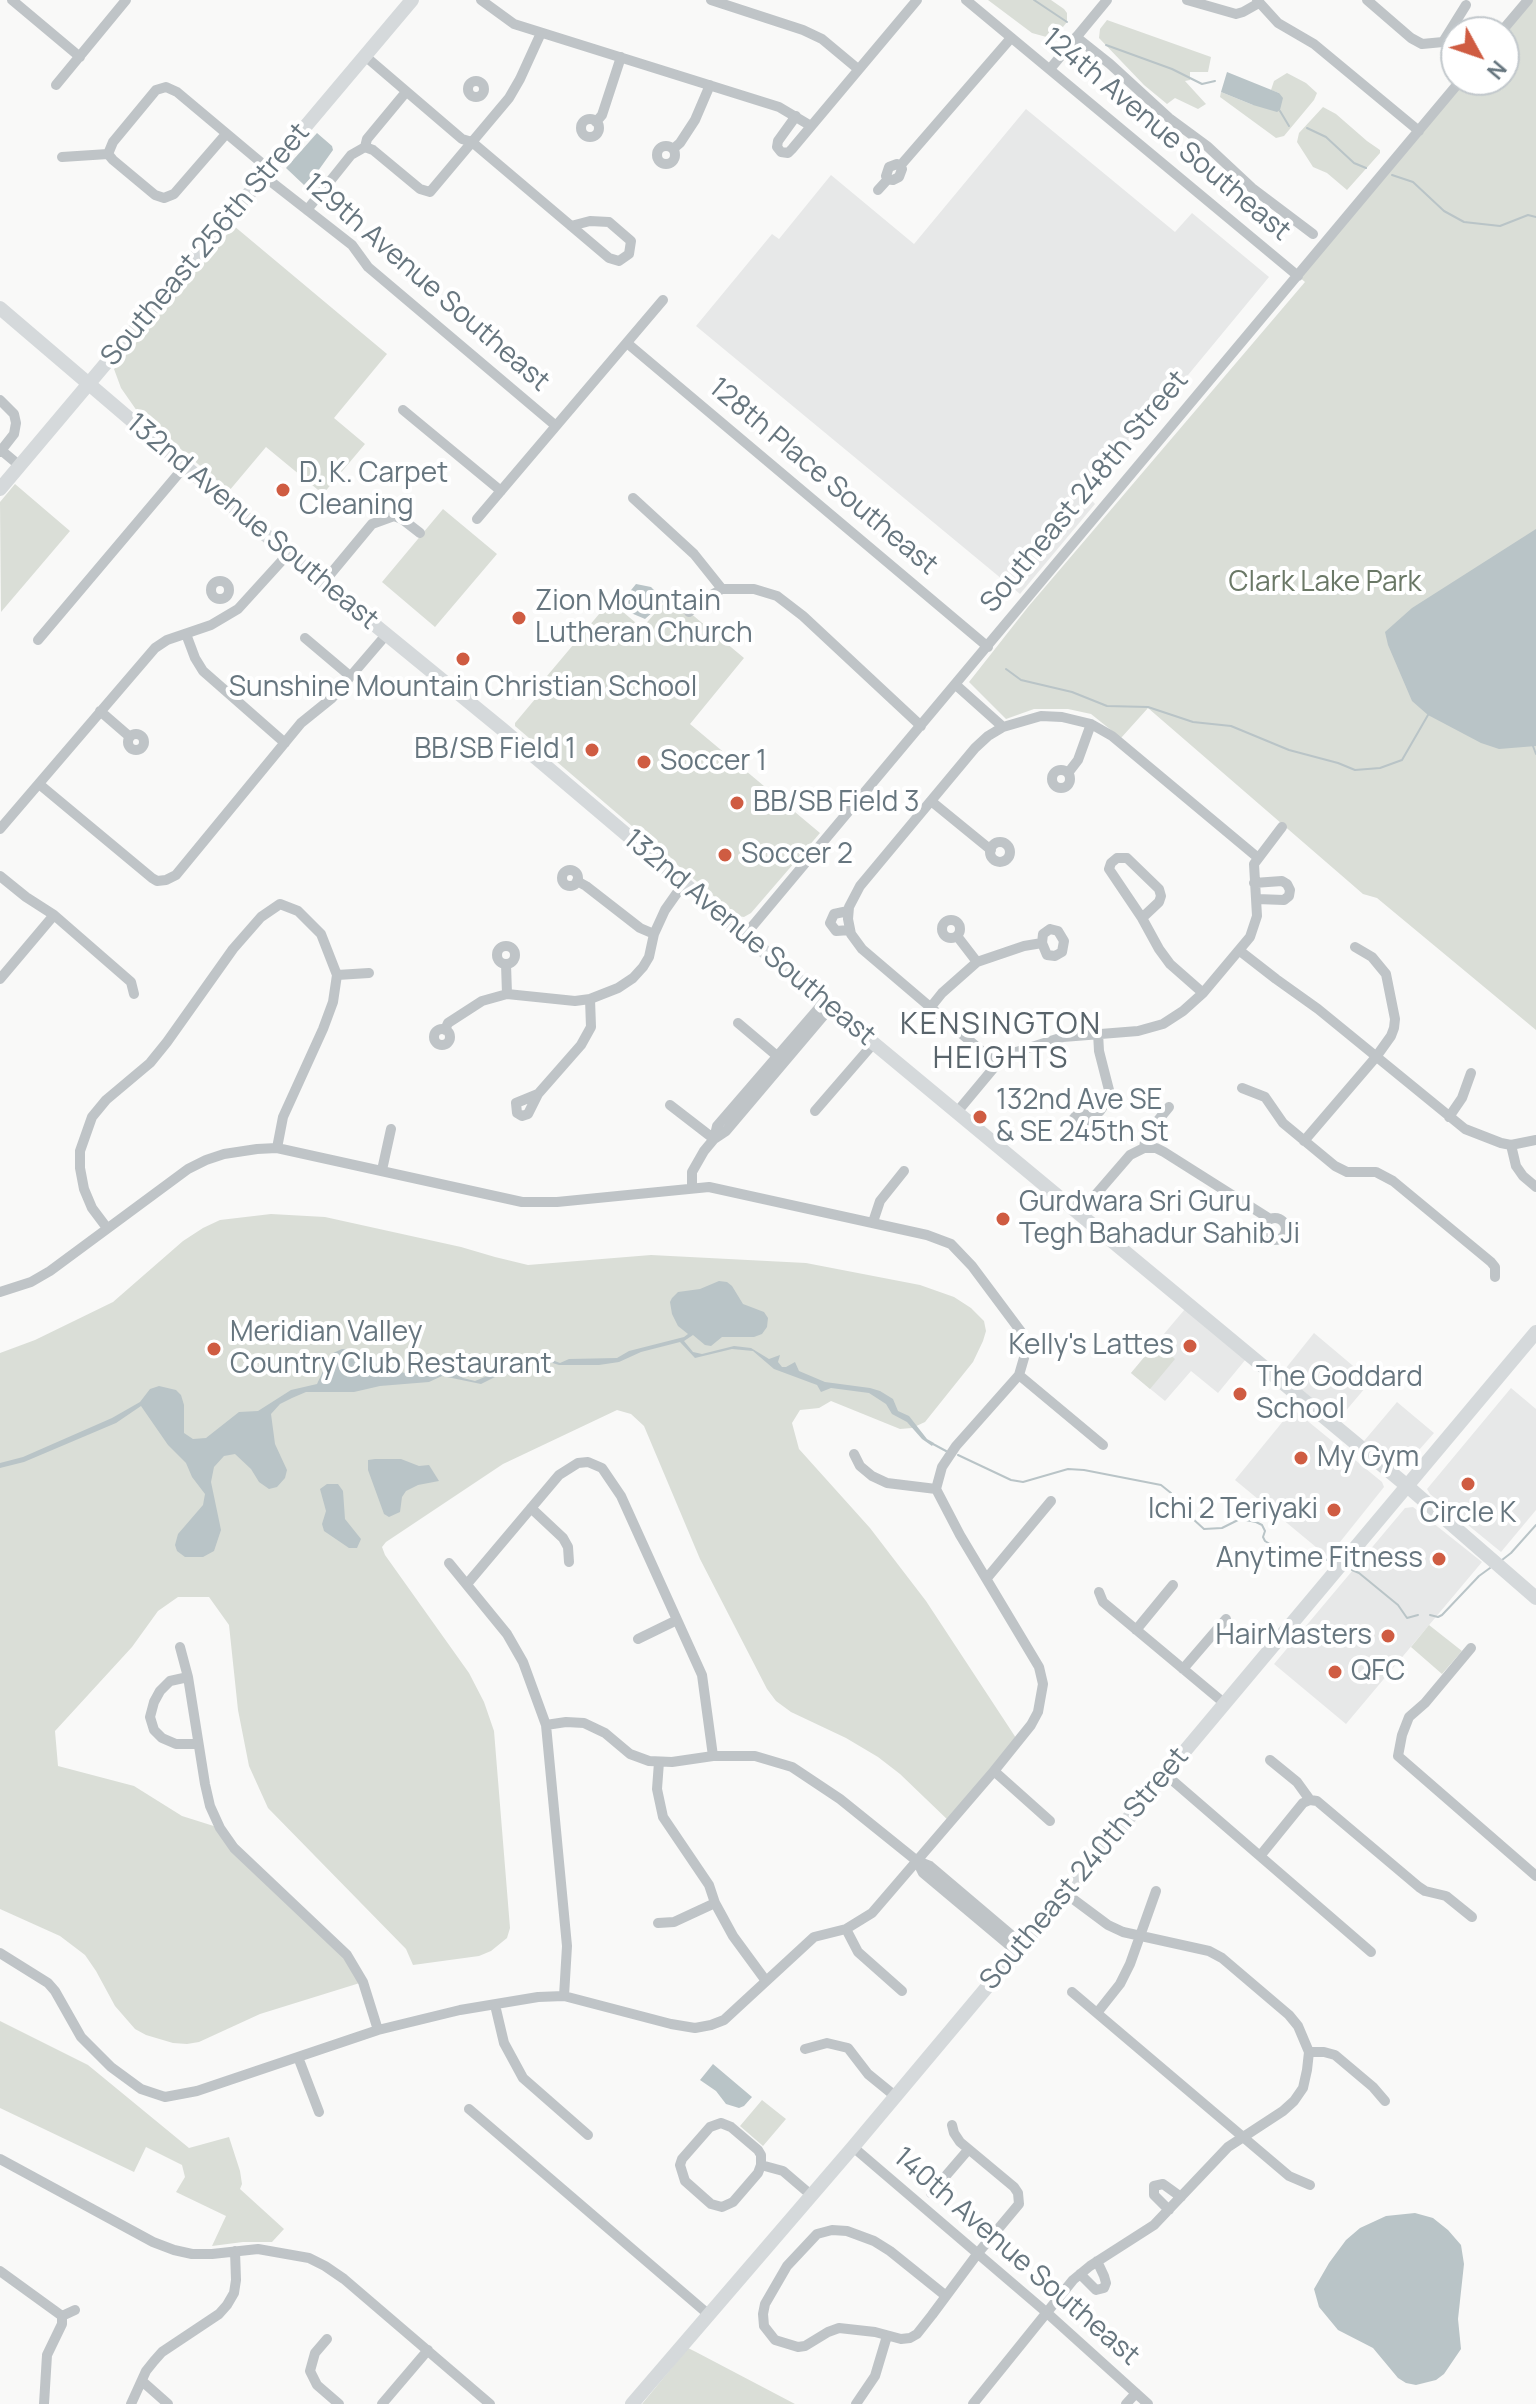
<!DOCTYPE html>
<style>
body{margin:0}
#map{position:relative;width:1536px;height:2404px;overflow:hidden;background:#f9f9f8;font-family:Manrope,sans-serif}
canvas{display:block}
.north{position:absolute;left:1440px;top:16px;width:80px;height:80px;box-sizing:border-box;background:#fff;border:2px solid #c2c8cc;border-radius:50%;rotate:130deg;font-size:22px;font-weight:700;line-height:32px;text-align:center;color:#67767f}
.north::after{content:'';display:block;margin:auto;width:28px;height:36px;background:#cf5c42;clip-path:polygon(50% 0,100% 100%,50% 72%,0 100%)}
</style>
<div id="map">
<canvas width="1536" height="2404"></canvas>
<div class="north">N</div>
</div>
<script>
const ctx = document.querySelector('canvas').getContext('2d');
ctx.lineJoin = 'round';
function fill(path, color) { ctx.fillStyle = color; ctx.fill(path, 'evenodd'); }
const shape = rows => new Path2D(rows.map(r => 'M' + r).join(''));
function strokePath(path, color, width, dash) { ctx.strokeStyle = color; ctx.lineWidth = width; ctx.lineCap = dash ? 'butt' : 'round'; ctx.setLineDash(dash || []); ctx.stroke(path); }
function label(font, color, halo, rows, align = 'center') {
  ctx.font = font + ' Manrope,sans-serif'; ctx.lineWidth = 8; ctx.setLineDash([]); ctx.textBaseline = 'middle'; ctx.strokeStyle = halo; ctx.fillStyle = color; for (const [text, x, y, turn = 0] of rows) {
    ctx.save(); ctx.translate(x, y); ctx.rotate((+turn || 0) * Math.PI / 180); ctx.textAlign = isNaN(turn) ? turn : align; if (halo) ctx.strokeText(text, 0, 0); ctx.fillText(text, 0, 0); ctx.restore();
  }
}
fill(shape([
 [1026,109,1175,232,1192,213,1269,277,1088,496,1095,504,1020,594,696,326,772,234,779,239,831,175,914,244],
 [1185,1309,1246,1359,1218,1393,1191,1371,1165,1401,1131,1373],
 [1314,1333,1371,1381,1338,1420,1282,1373],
 [1511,1388,1536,1409,1536,1510,1501,1552,1430,1494,1427,1489],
 [1397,1402,1434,1433,1404,1467,1394,1466,1364,1441],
 [1293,1409,1382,1482,1384,1487,1328,1557,1235,1480],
 [1413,1507,1482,1562,1346,1724,1274,1664,1405,1508]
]), '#e7e8e8');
fill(shape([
 [988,0,1051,0,1064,9,1067,13,1067,22,1054,38,1050,38,1032,33],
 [1528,0,1536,0,1536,1030,1377,898,1363,894,1148,708,1121,738,1091,714,1068,709,1034,709,1006,719,969,682,1028,607,1305,282,1298,276,1461,80,1504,80,1504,32],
 [1107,20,1211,57,1208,72,1190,72,1190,80,1185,81,1206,104,1198,109,1175,98,1167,104,1144,85,1099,38,1100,29],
 [1287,73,1306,83,1317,93,1314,100,1284,136,1276,138,1220,97,1221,92,1253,105,1279,93,1271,90,1274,81],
 [1323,107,1336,114,1367,141,1380,150,1380,153,1347,190,1327,173,1313,167,1297,142,1299,133],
 [234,226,387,354,334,418,365,444,323,494,266,447,229,491,137,411,121,388,114,369],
 [15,484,70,531,1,612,0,502],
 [443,509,497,554,435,627,382,582],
 [670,596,744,658,690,724,820,833,751,913,744,917,737,916,515,726,515,723,551,680,547,676,610,601,642,628],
 [271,1214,325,1217,461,1247,495,1257,528,1265,651,1255,806,1263,920,1285,954,1297,971,1308,984,1321,986,1331,983,1341,973,1362,925,1422,912,1428,900,1429,831,1401,819,1408,800,1410,792,1423,799,1449,870,1528,926,1601,1018,1741,951,1823,900,1774,878,1757,846,1738,791,1712,776,1701,767,1689,700,1559,644,1426,631,1414,617,1410,503,1464,386,1542,382,1547,385,1555,469,1673,484,1702,494,1731,510,1928,507,1938,491,1951,479,1956,413,1965,406,1949,268,1808,249,1766,238,1710,229,1625,209,1597,178,1597,158,1611,132,1647,55,1731,58,1766,134,1786,182,1816,220,1828,334,1941,363,1982,260,2014,199,2042,187,2044,173,2043,146,2035,135,2029,115,2006,96,1971,85,1955,60,1936,0,1909,0,1353,35,1340,113,1302,183,1241,203,1228,220,1220],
 [1156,1343,1175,1359,1150,1389,1131,1373],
 [1429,1625,1462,1651,1442,1674,1411,1647],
 [0,2021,88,2065,189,2148,229,2137,240,2171,242,2184,240,2189,284,2229,272,2242,243,2242,212,2246,226,2216,176,2192,185,2177,182,2165,146,2147,134,2172,0,2108],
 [762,2100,786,2119,763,2146,740,2126],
 [688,2348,696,2352,795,2404,642,2404]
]), '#daded7');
fill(shape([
 [1227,72,1279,93,1283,98,1280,110,1277,112,1253,105,1221,92],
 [317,133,332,146,333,150,318,171,304,185,286,168],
 [1536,529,1536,746,1499,749,1481,743,1428,715,1412,701,1388,645,1385,632,1412,608],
 [636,584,651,587,663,599,662,604,645,619,631,613,625,607,627,595],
 [719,1281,727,1282,732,1286,743,1304,764,1312,768,1318,767,1327,762,1334,754,1337,722,1337,711,1346,705,1345,693,1335,684,1341,693,1352,702,1354,734,1346,751,1348,769,1359,780,1355,778,1362,782,1367,786,1367,795,1362,799,1371,825,1382,870,1388,880,1391,893,1399,898,1411,909,1416,927,1439,934,1443,932,1446,922,1439,907,1422,892,1414,886,1404,869,1393,831,1388,821,1392,817,1385,774,1369,753,1351,732,1349,695,1358,680,1342,641,1352,619,1362,599,1365,559,1365,546,1361,533,1363,503,1373,481,1384,442,1376,429,1382,380,1386,354,1392,306,1392,292,1398,280,1404,271,1414,275,1444,287,1470,285,1478,277,1487,269,1489,259,1482,251,1469,235,1454,224,1456,214,1467,211,1482,221,1530,214,1551,203,1557,185,1557,177,1551,175,1545,178,1534,203,1505,205,1494,192,1477,186,1463,168,1445,141,1406,116,1423,24,1462,0,1468,0,1463,23,1457,112,1418,140,1402,150,1389,159,1386,176,1390,181,1395,184,1405,184,1433,193,1439,206,1438,239,1412,258,1411,291,1390,317,1384,331,1354,342,1349,356,1350,386,1370,425,1376,454,1373,463,1378,475,1381,516,1364,544,1357,560,1363,569,1359,617,1358,629,1351,684,1337,688,1334,678,1326,672,1314,670,1302,672,1298,678,1292,700,1289],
 [375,1459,401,1459,419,1466,429,1465,439,1481,418,1485,406,1491,402,1497,400,1512,389,1517,384,1514,368,1470,368,1460],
 [327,1484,338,1484,343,1491,345,1519,361,1539,357,1548,349,1548,324,1531,322,1524,326,1511,320,1489],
 [713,2064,752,2097,744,2106,739,2108,726,2104,716,2091,700,2080],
 [1415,2213,1433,2218,1448,2230,1461,2245,1464,2264,1458,2319,1461,2349,1444,2374,1436,2380,1416,2385,1406,2383,1398,2378,1373,2348,1338,2330,1319,2307,1314,2289,1329,2263,1346,2240,1360,2228,1386,2216]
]), '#b9c4c7');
strokePath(shape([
 [1034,0,1067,22],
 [1106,45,1172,69,1202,84,1215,81],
 [1280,111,1289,126],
 [1307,128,1326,137,1354,163,1366,168],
 [1392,175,1413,182,1444,211,1464,222,1500,226,1528,215,1536,217],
 [1006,669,1021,680,1072,692,1107,706,1148,707,1193,722,1231,726,1289,750,1338,763,1355,770,1380,768,1402,760,1428,715],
 [1533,746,1536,754],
 [933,1444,946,1451],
 [958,1455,1011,1480,1023,1482,1068,1469,1084,1470,1161,1485,1171,1493,1182,1509,1204,1529,1222,1528,1240,1519,1256,1522,1262,1525,1265,1531,1263,1537,1265,1541,1276,1548,1294,1556,1313,1554,1327,1560],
 [1502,1560,1511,1553,1536,1525],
 [1352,1570,1359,1573,1398,1605,1407,1618,1418,1615],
 [1430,1615,1438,1617,1442,1615,1479,1576,1490,1568]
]), '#b9c4c7', 2);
strokePath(shape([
 [12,0,80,57],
 [481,0,514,24,779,107,811,126],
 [711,0,803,30,822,39,858,69],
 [966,0,1298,276],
 [1187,0,1236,14,1243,12,1259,3],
 [1257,0,1278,23,1314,44,1419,131],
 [1367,0,1411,38,1422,44,1443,42,1456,45],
 [1501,32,1528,0],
 [1076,37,1110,64,1169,118,1207,146,1252,188,1313,234],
 [1443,42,1466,5],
 [365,56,462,139,472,142,609,258,619,261,629,254,631,241,609,222,590,221,571,226],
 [1050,69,1107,0],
 '468 89a8 8 0 1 1 16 0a8 8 0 1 1-16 0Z',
 [56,85,126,0],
 [796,116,778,141,777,147,781,152,788,153,792,149,917,0],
 '581 128a9 9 0 1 1 18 0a9 9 0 1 1-18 0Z',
 [596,122,602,115,621,57],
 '657 155a9 9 0 1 1 18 0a9 9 0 1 1-18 0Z',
 [365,147,373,150,420,189,430,192,509,98,520,79,541,33],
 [673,149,680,143,695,120,710,85],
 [108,154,113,142,156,90,166,87,177,92,270,170],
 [62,157,108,154,113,160,155,195,164,198,174,194,226,134],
 [900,166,1011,38],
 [265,177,352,245,368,267,556,426],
 [878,190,888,179,893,180,899,177,902,169,900,166,897,164,889,167,886,176,888,179],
 [307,210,351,155,365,147,367,139,406,92],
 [627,343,988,647],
 [0,400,14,414,16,423,14,434,0,452],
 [403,410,501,491],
 [1,450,20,466],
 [633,498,694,554,722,589],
 [477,519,663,300],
 '211 590a9 9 0 1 1 18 0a9 9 0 1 1-18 0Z',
 [323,583,372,524,394,516,402,519,420,533],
 [689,612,704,599,722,589,754,589,777,596,803,616,921,726],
 [186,634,195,658,203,671,285,743],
 [305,638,350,676],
 [38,640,185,466],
 [956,685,1003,727],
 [100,711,130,737],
 '128 742a8 8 0 1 1 16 0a8 8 0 1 1-16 0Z',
 '1052 779a9 9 0 1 1 18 0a9 9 0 1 1-18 0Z',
 [1068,773,1078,760,1091,724],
 [39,784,152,878,157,881,166,880,176,875,301,723,332,698,386,635],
 [931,801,991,850],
 [0,829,155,648,167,640,211,625,238,609,288,554],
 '990 852a10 10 0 1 1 20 0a10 10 0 1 1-20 0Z',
 '562 878a8 8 0 1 1 16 0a8 8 0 1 1-16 0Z',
 [0,876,26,897,54,915,131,982,134,994],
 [577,881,586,886,640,928,654,934],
 [1254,883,1282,881,1287,884,1290,890,1289,896,1284,900,1257,899],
 [848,911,834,914,830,923,836,931,850,930],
 [1142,918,1159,902,1161,896,1159,889,1127,858,1117,858,1111,863,1109,869,1142,918,1159,949,1170,964,1203,993],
 '942 929a9 9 0 1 1 18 0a9 9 0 1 1-18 0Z',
 [1050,929,1058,931,1064,941,1062,952,1055,956,1047,955,1042,943,1043,934,1050,929],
 [745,935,1461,80],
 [957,936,977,962],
 '497 955a9 9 0 1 1 18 0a9 9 0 1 1-18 0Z',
 [1240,951,1276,979,1318,1009,1465,1129,1501,1143,1511,1145,1536,1140],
 [506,964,507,994],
 [337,975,369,973],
 [0,979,54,915],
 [930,1008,942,993,977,962,1024,946,1042,943],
 [738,1023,783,1061],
 '434 1037a8 8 0 1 1 16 0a8 8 0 1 1-16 0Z',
 [445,1030,448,1023,482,1001,507,994,575,1001,590,999,618,988,633,978,643,967,649,957,654,934,665,910,684,883],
 [997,1064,862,949,851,934,848,919,849,907,860,886,975,748,988,736,1003,727,1041,716,1062,717,1091,724,1112,736,1257,857],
 [1242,1088,1265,1097,1283,1123,1335,1166,1347,1172,1376,1172,1393,1181,1491,1262,1495,1267,1495,1277],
 [538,1094,516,1103,517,1113,522,1116,528,1114,538,1094,581,1045,591,1027,590,999],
 [670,1105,714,1139],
 [815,1111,873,1044],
 [957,1112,997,1064,1010,1054,1063,1037,1138,1031,1163,1024,1183,1011,1203,993,1250,937,1257,916,1254,864,1282,827],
 '1072 1124a10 10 0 1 1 20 0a10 10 0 1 1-20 0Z',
 [1449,1117,1462,1098,1471,1073],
 [1091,1119,1100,1111,1106,1102,1109,1090,1099,1051,1098,1033],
 [714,1139,717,1126,824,1002],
 [1304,1141,1376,1057,1391,1036,1394,1028,1395,1019,1386,974,1372,957,1355,947],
 [1511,1145,1516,1166,1523,1176,1536,1187],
 [1144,1148,1156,1148,1164,1152,1270,1219],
 [382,1170,391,1129],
 [692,1188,692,1172,704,1151,714,1139,726,1131,830,1008],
 [1079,1214,1130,1155,1144,1148,1146,1135,1169,1107],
 '1264 1229a11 11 0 1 1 22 0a11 11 0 1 1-22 0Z',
 [873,1222,880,1201,904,1171],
 [107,1228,92,1208,84,1189,80,1168,80,1151,92,1117,106,1100,150,1063,167,1042,233,949,261,917,280,904,298,911,321,934,337,975,333,1002,323,1029,283,1117,277,1148],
 [0,1292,31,1282,50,1271,188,1169,206,1160,224,1154,257,1149,277,1148,522,1202,557,1202,709,1187,927,1235,951,1244,972,1266,1022,1333,1026,1351,1019,1375,1103,1445],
 [854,1454,860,1466,872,1476,887,1483,936,1489],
 [936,1489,942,1467,956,1446,1019,1375],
 [531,1508,563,1538,568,1547,569,1562],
 [449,1563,507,1634,523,1662,546,1725,567,1946,564,1996],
 [987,1578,1051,1501],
 [467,1584,559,1475,578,1463,588,1462,602,1468,621,1496,702,1675,713,1756],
 [1099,1592,1103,1602,1224,1703],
 [1136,1630,1173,1585],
 [638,1639,677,1620],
 [180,1647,188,1677,205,1784,210,1806,220,1828,234,1848,347,1955,363,1982,378,2030],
 [1471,1648,1425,1703,1409,1717,1402,1735,1398,1756,1536,1876],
 [1183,1669,1226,1619],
 [188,1677,170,1681,160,1691,154,1702,150,1717,154,1730,162,1738,176,1744,198,1744],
 [546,1725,566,1722,584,1723,605,1733,630,1754,649,1761,672,1762,713,1756,755,1756,792,1767,840,1799,917,1861,930,1866,1022,1944],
 [1270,1760,1297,1782,1310,1800,1317,1801,1419,1887,1425,1891,1446,1896,1472,1917],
 [659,1762,657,1789,663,1817,709,1885,715,1903,733,1936,766,1981],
 [994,1771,1050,1821],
 [1165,1774,1371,1952],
 [1260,1856,1303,1803,1310,1800],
 [917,1861,923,1873,1016,1951],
 [658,1923,674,1922,715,1903],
 [846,1929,858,1952,902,1991],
 [0,1953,48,1983,55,1991,81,2037,111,2067,141,2089,165,2097,197,2091,378,2030,460,2010,538,1997,564,1996,671,2024,695,2028,711,2025,724,2020,814,1937,846,1929,872,1913,994,1771,1031,1725,1038,1712,1043,1684,1039,1667,960,1535,936,1489],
 [1072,1992,1289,2176,1310,2185],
 [495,2005,504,2043,523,2078,588,2135],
 [1097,2013,1120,1984,1130,1964,1156,1891],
 [805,2049,827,2043,848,2048,868,2074,895,2096],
 [1309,2052,1324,2052,1335,2055,1373,2087,1385,2101],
 [298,2057,319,2112],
 [469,2109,708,2314],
 [721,2123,731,2127,758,2150,761,2155,761,2165,758,2173,733,2202,722,2207,711,2204,685,2181,680,2165,682,2159,710,2127,721,2123],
 [853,2147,1046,2312,1148,2404],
 [0,2159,153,2242,174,2250,192,2254,212,2254,258,2249,309,2258,325,2266,344,2279,490,2404],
 [761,2165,783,2171,811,2195],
 [931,2193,968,2150],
 [1169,2210,1154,2195,1154,2186,1163,2184,1181,2197],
 [0,2271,62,2316],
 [1080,2274,1096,2290,1104,2288,1106,2283,1104,2276,1097,2261],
 [946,2296,890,2251,874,2241,847,2231,832,2230,817,2234,787,2266,765,2304,763,2314,764,2326,775,2340,798,2347,805,2346,828,2332,839,2328,875,2332,901,2339,910,2338,917,2334,932,2315,978,2253,1019,2204,1018,2193,1014,2187,960,2142,954,2133,952,2125],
 [62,2316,75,2310],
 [327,2339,315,2353,310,2371,317,2385,339,2404],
 [142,2381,168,2404],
 [44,2404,47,2355,62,2324,62,2316],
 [131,2404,146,2371,154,2361,162,2352,219,2314,227,2305,234,2293,236,2280,235,2251],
 [382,2404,428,2350],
 [856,2404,875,2376,887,2336],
 [973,2404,1073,2280,1090,2266,1154,2225,1228,2147,1283,2111,1294,2101,1303,2088,1307,2070,1309,2052,1298,2026,1289,2015,1222,1958,1209,1951,1123,1932,1108,1925,1065,1893],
 [1126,2404,1136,2393]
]), '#bfc4c7', 10);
strokePath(shape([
 [0,308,288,554,502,729,824,1002,1406,1485,1536,1598],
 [0,489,412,0],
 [632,2404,853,2147,1536,1332]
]), '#d5d9db', 14);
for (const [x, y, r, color] of [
 [283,490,8,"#cf5c42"],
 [519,618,8,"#cf5c42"],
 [463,659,8,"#cf5c42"],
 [592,750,8,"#cf5c42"],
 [644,762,8,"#cf5c42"],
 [737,803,8,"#cf5c42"],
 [725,855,8,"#cf5c42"],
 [980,1117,8,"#cf5c42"],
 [1003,1219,8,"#cf5c42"],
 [1190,1346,8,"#cf5c42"],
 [214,1349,8,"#cf5c42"],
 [1240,1394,8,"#cf5c42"],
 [1301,1458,8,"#cf5c42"],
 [1468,1484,8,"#cf5c42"],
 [1334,1510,8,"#cf5c42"],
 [1439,1559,8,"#cf5c42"],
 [1388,1636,8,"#cf5c42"],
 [1335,1672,8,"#cf5c42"]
]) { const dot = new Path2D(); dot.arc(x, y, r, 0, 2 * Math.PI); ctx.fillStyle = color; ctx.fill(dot); strokePath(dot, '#fff', 3); }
label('28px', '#67767f', '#fff', [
 ["124th Avenue Southeast",1166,135,40],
 ["Southeast 256th Street",206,245,-50],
 ["129th Avenue Southeast",426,283,41],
 ["128th Place Southeast",823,477,40],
 ["Southeast 248th Street",1085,492,-50],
 ["132nd Avenue Southeast",252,522,40],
 ["132nd Avenue Southeast",749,938,40],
 ["Southeast 240th Street",1085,1869,-50],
 ["140th Avenue Southeast",1016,2257,41]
]);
label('28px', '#67767f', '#fff', [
 ["D. K. Carpet",299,474],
 ["Cleaning",299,506],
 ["Zion Mountain",535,602],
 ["Lutheran Church",535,634],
 ["Sunshine Mountain Christian School",463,688,"center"],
 ["BB/SB Field 1",576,750,"right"],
 ["Soccer 1",660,762],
 ["BB/SB Field 3",753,803],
 ["Soccer 2",741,855],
 ["132nd Ave SE",996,1101],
 ["& SE 245th St",996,1133],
 ["Gurdwara Sri Guru",1019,1203],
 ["Tegh Bahadur Sahib Ji",1019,1235],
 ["Meridian Valley",230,1333],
 ["Country Club Restaurant",230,1365],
 ["Kelly's Lattes",1174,1346,"right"],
 ["The Goddard",1256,1378],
 ["School",1256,1410],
 ["My Gym",1317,1458],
 ["Ichi 2 Teriyaki",1318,1510,"right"],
 ["Circle K",1468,1514,"center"],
 ["Anytime Fitness",1423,1559,"right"],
 ["HairMasters",1372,1636,"right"],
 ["QFC",1351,1672]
], 'left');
label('28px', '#6a7866', '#fff', [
 ["Clark Lake Park",1325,583]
]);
ctx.letterSpacing = '2px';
label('30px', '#59646b', '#fff', [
 ["KENSINGTON",1001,1026],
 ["HEIGHTS",1001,1060]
]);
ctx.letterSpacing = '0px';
</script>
